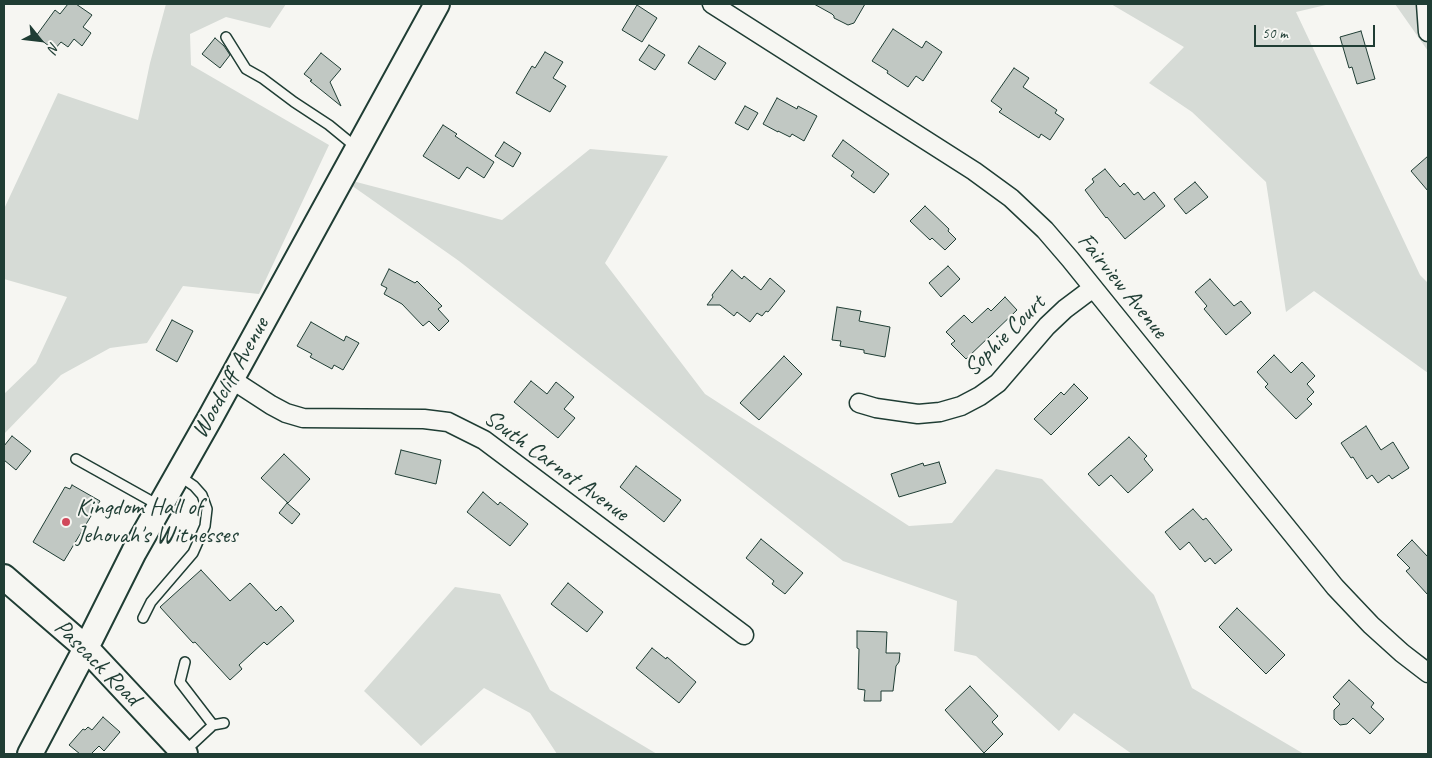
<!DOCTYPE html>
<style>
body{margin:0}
#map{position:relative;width:1432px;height:758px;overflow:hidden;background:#f6f6f2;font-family:Caveat,sans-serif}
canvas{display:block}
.frame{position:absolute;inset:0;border:5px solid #1f3d34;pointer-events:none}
.north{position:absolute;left:15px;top:15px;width:50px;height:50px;-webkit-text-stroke:4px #f6f6f2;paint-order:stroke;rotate:119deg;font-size:14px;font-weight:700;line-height:20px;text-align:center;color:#1f3d34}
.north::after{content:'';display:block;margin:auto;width:18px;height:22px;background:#1f3d34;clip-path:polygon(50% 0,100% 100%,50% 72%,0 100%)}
.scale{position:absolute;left:1254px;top:25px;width:121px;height:22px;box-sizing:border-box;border:2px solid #1f3d34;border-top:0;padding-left:6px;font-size:15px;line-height:18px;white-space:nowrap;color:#1f3d34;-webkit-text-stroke:4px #f6f6f2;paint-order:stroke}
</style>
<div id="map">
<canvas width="1432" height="758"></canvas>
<div class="frame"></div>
<div class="north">N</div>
<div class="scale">50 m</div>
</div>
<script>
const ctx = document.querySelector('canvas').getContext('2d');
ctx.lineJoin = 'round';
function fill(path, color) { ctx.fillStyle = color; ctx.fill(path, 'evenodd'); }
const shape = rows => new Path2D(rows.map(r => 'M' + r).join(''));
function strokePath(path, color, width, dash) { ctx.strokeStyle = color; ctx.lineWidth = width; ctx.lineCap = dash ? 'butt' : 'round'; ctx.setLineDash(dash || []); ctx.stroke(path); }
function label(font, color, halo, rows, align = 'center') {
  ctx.font = font + ' Caveat,sans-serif'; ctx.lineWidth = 4; ctx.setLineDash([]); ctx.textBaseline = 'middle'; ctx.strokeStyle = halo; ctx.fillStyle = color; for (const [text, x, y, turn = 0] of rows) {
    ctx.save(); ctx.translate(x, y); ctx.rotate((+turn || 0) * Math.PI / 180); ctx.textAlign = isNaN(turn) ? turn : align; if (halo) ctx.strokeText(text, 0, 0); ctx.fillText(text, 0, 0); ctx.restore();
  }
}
fill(shape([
 [166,4,286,4,270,28,226,17,190,34,191,65,329,145,259,294,183,286,147,343,110,348,61,375,4,434,4,394,36,363,67,297,4,279,4,209,58,93,138,120,150,63],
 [1111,4,1330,4,1296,12,1420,275,1428,283,1428,373,1314,291,1286,312,1266,182,1192,112,1149,83,1184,47],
 [1395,4,1428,4,1428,51],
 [590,149,668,156,605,263,705,394,909,526,952,523,996,469,1042,479,1154,595,1192,688,1304,754,1132,754,1074,713,1059,731,976,656,954,651,957,601,843,561,459,261,341,178,502,220],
 [455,587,500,594,550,690,657,754,557,754,530,713,484,688,421,746,364,691]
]), '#d6dbd6');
const building = shape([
 [68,4,76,4,92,15,83,27,91,33,82,46,74,39,68,47,61,42,54,50,36,36,55,10,60,14,68,4],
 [814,4,865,4,854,23,848,25,834,18,834,16,832,14,814,4],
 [637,5,657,18,642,42,622,30,637,5],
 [893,29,922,48,926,41,942,52,923,81,916,76,908,87,887,73,888,71,872,61,893,29],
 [1361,31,1375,79,1357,84,1352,67,1349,68,1340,37,1361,31],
 [215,38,224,46,230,55,220,68,202,54,215,38],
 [649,45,665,55,655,70,639,60,649,45],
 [699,46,726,63,715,80,688,63,699,46],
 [545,52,563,62,553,78,566,86,550,112,516,93,532,66,535,68,545,52],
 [321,53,341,69,330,82,341,106,310,81,312,80,304,74,321,53],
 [1014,68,1029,78,1023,87,1057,110,1055,113,1064,119,1050,140,1041,134,1039,138,999,112,1002,109,991,101,1014,68],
 [777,98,797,109,798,106,817,116,804,141,792,134,790,137,778,131,778,132,763,124,777,98],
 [745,106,758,113,748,130,735,123,745,106],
 [443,125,457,134,455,136,494,162,484,178,467,167,459,179,423,156,443,125],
 [843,140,889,174,874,193,851,176,854,172,832,156,843,140],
 [504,142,521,153,513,167,495,156,504,142],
 [1428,156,1428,191,1411,171,1428,156],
 [1105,169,1120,187,1124,183,1134,195,1138,192,1144,200,1154,192,1165,206,1125,239,1107,217,1106,218,1085,190,1094,182,1092,179,1105,169],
 [1195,182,1208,197,1186,214,1174,199,1195,182],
 [925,206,949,229,948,231,956,239,945,250,932,238,930,240,910,221,925,206],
 [948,266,960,279,941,297,929,283,948,266],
 [389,269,415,283,417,281,442,306,438,309,449,321,439,331,429,321,423,326,402,304,384,294,387,288,381,285,389,269],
 [732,270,742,279,744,276,761,290,770,278,785,291,768,312,766,311,762,316,757,313,750,322,737,312,734,316,720,305,707,305,713,297,712,295,732,270],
 [1210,279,1234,306,1241,301,1251,313,1226,335,1204,309,1207,306,1195,292,1210,279],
 [1005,297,1017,310,966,359,951,344,955,341,946,332,964,315,972,323,988,308,991,311,1005,297],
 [837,307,861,311,859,321,890,327,885,357,864,353,864,350,840,346,841,341,832,340,837,307],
 [172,320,193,331,177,362,156,350,172,320],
 [311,322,344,341,346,336,359,343,343,370,334,365,332,369,310,357,312,354,297,346,311,322],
 [1274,355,1291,373,1302,362,1315,376,1307,384,1314,392,1307,399,1312,404,1296,419,1265,387,1268,384,1257,372,1274,355],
 [784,356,802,374,759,420,740,403,784,356],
 [531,381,547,394,556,382,574,397,564,409,575,418,558,438,514,402,531,381],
 [1074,384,1088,398,1051,435,1034,419,1061,392,1064,395,1074,384],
 [1366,426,1381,450,1393,442,1409,468,1392,479,1389,475,1378,483,1372,475,1367,479,1353,457,1351,458,1341,443,1366,426],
 [12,436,31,451,16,470,4,460,4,446,12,436],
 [1129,437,1147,456,1144,459,1153,470,1128,493,1111,475,1099,486,1088,474,1129,437],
 [401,450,441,460,436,484,395,474,401,450],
 [284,454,310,479,288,503,261,478,284,454],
 [939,462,946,483,899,497,891,474,923,463,924,466,939,462],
 [636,466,681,500,664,522,620,487,636,466],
 [72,485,100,501,64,561,33,542,65,487,70,489,72,485],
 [483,492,498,505,500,502,528,524,510,546,467,512,483,492],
 [287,503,300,514,292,524,279,513,287,503],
 [1193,509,1203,520,1206,518,1232,550,1215,564,1210,558,1205,562,1189,542,1180,550,1165,532,1193,509],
 [761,539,803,573,785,594,772,584,774,581,746,558,761,539],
 [1412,540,1428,557,1428,595,1406,571,1410,568,1397,555,1412,540],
 [201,570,230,601,250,583,276,611,281,606,294,621,267,645,264,642,239,665,242,669,230,680,195,642,193,643,160,607,201,570],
 [568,583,603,612,587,632,551,604,568,583],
 [1237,608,1285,655,1266,674,1219,627,1237,608],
 [857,631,887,632,886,653,900,653,899,662,896,666,893,691,881,691,881,701,864,701,865,690,858,689,859,649,857,648,857,631],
 [652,648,666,659,667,657,696,682,679,703,636,668,652,648],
 [1349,680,1374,703,1371,707,1384,719,1370,734,1353,718,1347,724,1340,725,1334,719,1334,710,1340,704,1333,697,1349,680],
 [970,686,998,716,992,722,1003,734,984,753,945,710,970,686],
 [103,717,120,732,104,751,99,746,91,754,80,754,69,745,83,729,85,730,88,727,92,730,103,717]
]);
fill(building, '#c1c8c3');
strokePath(building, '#1f3d34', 1);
const lane = shape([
 [226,37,246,69,262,78,294,102,329,125,357,148],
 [76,459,160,506],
 [143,618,151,602,193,553,205,526,207,509,202,495,194,486,178,475],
 [185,662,180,682,213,725],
 [184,752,213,725,224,723]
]);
const street = shape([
 [712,4,974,171,1011,198,1045,230,1070,259,1335,587,1371,625,1402,653,1428,673],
 [1426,4,1428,32],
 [231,379,271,405,286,413,303,418,424,419,448,422,484,440,744,635],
 [859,403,876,408,918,414,940,412,961,406,980,396,998,383,1047,326,1065,309,1093,288]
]);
const secondary = shape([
 [4,577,86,648,185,754],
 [30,754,86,648,134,552,210,418,437,4]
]);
strokePath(lane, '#1f3d34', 12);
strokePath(street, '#1f3d34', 21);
strokePath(secondary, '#1f3d34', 28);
strokePath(lane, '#f6f6f2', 9);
strokePath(street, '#f6f6f2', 18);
strokePath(secondary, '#f6f6f2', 24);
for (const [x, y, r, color] of [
 [66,522,5,"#d1495b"]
]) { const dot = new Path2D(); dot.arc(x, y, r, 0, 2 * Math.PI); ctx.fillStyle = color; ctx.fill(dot); strokePath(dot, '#f6f6f2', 2); }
label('24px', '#1f3d34', '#f6f6f2', [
 ["Fairview Avenue",1122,286,51],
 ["Sophie Court",1005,336,-45],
 ["Woodcliff Avenue",231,378,-61],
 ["South Carnot Avenue",556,466,36],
 ["Pascack Road",97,663,45]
]);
label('24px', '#1f3d34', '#f6f6f2', [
 ["Kingdom Hall of",76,508],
 ["Jehovah's Witnesses",76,536]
], 'left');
</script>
